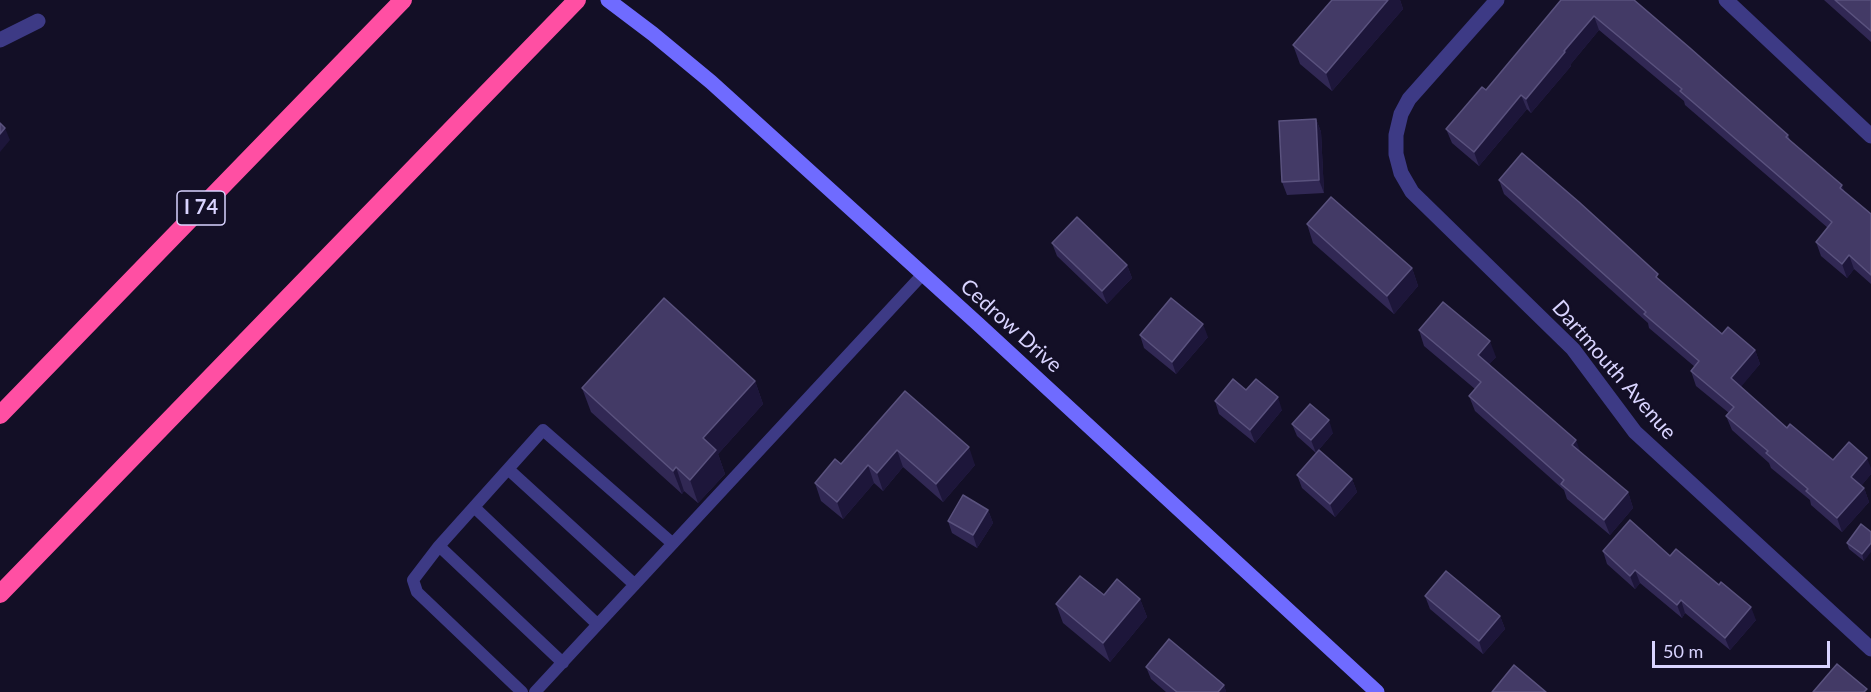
<!DOCTYPE html>
<style>
body{margin:0}
#map{position:relative;width:1871px;height:692px;overflow:hidden;background:#130f26;font-family:Lato,sans-serif}
canvas{display:block}
.scale{position:absolute;left:1652px;top:641px;width:178px;height:27px;box-sizing:border-box;border:3px solid #d9d4ff;border-top:0;padding-left:8px;font-size:18px;line-height:21px;white-space:nowrap;color:#d9d4ff;-webkit-text-stroke:4px #130f26;paint-order:stroke}
</style>
<div id="map">
<canvas width="1871" height="692"></canvas>
<div class="scale">50 m</div>
</div>
<script>
const ctx = document.querySelector('canvas').getContext('2d');
ctx.lineJoin = 'round';
const shape = rows => new Path2D(rows.map(r => 'M' + r).join(''));
function strokePath(path, color, width, dash) { ctx.strokeStyle = color; ctx.lineWidth = width; ctx.lineCap = dash ? 'butt' : 'round'; ctx.setLineDash(dash || []); ctx.stroke(path); }
function fill(path, color) { ctx.fillStyle = color; ctx.fill(path, 'evenodd'); }
function label(font, color, halo, rows, align = 'center') {
  ctx.font = font + ' Lato,sans-serif'; ctx.lineWidth = 5; ctx.setLineDash([]); ctx.textBaseline = 'middle'; ctx.strokeStyle = halo; ctx.fillStyle = color; for (const [text, x, y, turn = 0] of rows) {
    ctx.save(); ctx.translate(x, y); ctx.rotate((+turn || 0) * Math.PI / 180); ctx.textAlign = isNaN(turn) ? turn : align; if (halo) ctx.strokeText(text, 0, 0); ctx.fillText(text, 0, 0); ctx.restore();
  }
}
strokePath(shape([
 [508,469,634,584],
 [474,507,597,624],
 [439,546,563,663],
 [522,692,417,592,413,580,439,546,543,430,672,543],
 [535,692,923,274]
]), '#3d3a85', 12);
strokePath(shape([
 [1497,0,1409,99,1401,114,1396,135,1396,154,1401,173,1412,192,1573,349,1635,432,1871,649],
 [1726,0,1871,136],
 [0,40,38,21]
]), '#3d3a85', 15);
strokePath(shape([
 [608,0,653,34,711,82,978,324,1377,692]
]), '#6f6bff', 15);
strokePath(shape([
 [0,415,403,0],
 [0,594,577,0]
]), '#ff4fa3', 18);
fill(shape([
 [1332,0,1400,0,1403,9,1332,91,1300,64,1293,45],
 [1561,0,1634,0,1788,135,1790,140,1845,193,1871,214,1871,284,1854,269,1847,278,1821,256,1816,242,1828,228,1685,105,1684,101,1599,30,1570,65,1571,66,1531,113,1527,109,1479,166,1452,143,1446,129,1486,90],
 [1824,0,1871,0,1871,42],
 [1316,119,1321,132,1324,193,1287,195,1282,182],
 [1499,180,1661,282,1722,334,1755,350,1760,364,1740,387,1787,428,1833,460,1871,474,1861,486,1864,488,1869,502,1842,532,1811,505,1810,500,1771,468,1769,463,1732,430,1726,416,1729,413,1696,386,1691,371,1695,367,1649,328,1648,323,1504,194],
 [1307,224,1412,268,1418,286,1394,314,1313,243],
 [1052,243,1127,265,1132,278,1107,304,1057,256],
 [1419,330,1496,357,1489,364,1580,452,1628,492,1633,508,1610,535,1567,499,1564,490,1475,411,1469,396,1475,389,1424,346],
 [1140,335,1208,337,1176,374,1144,348],
 [755,381,763,404,718,454,725,474,698,503,684,491,682,494,591,412,582,388],
 [1246,390,1282,410,1255,443,1219,414,1215,401],
 [905,391,975,465,943,502,903,467,883,491,874,483,843,519,821,501,815,483,841,464],
 [1292,424,1333,433,1316,453,1297,436],
 [1297,475,1352,479,1357,492,1335,517,1302,488],
 [988,510,993,523,977,548,952,533,948,521],
 [1861,524,1864,561,1849,549,1847,543],
 [1603,551,1670,556,1756,620,1730,650,1685,613,1682,618,1640,583,1635,589,1607,564],
 [1104,595,1140,599,1147,617,1110,662,1063,623,1056,604],
 [1425,596,1500,616,1505,629,1483,654,1430,609],
 [1146,667,1224,685,1226,692,1166,692,1151,679]
]), '#312854');
fill(shape([
 [1388,0,1400,0,1403,9,1332,91,1326,73],
 [1594,16,1599,30,1570,65,1571,66,1531,113,1526,99],
 [1521,95,1527,109,1479,166,1474,152],
 [1316,119,1321,132,1324,193,1319,180],
 [5,128,10,140,0,152,0,134],
 [1842,185,1848,199,1840,188],
 [1849,255,1854,269,1847,278,1842,264],
 [1127,265,1132,278,1107,304,1102,291],
 [1412,268,1418,286,1394,314,1387,296],
 [1203,324,1208,337,1176,374,1172,362],
 [1490,341,1496,357,1484,370,1478,355],
 [1755,350,1760,364,1736,393,1731,378],
 [755,381,763,404,718,454,725,474,698,503,690,480,703,438],
 [1278,397,1282,410,1255,443,1250,430],
 [1329,420,1333,433,1316,453,1311,440],
 [1576,440,1582,456,1572,445],
 [969,447,975,465,943,502,936,484],
 [897,450,903,467,883,491,877,473],
 [1867,458,1871,468,1871,474,1857,491,1851,477],
 [868,465,874,483,843,519,837,502],
 [676,467,684,491,682,494,673,471],
 [1352,479,1357,492,1335,517,1330,504],
 [1864,488,1869,502,1842,532,1837,518],
 [1628,492,1633,508,1610,535,1604,520],
 [988,510,993,523,977,548,973,535],
 [1871,543,1871,552,1864,561,1862,554],
 [1635,570,1640,583,1635,589,1630,576],
 [1140,599,1147,617,1110,662,1103,643],
 [1681,600,1685,613,1682,618,1677,605],
 [1751,607,1756,620,1730,650,1725,638],
 [1500,616,1505,629,1483,654,1479,641],
 [1224,685,1226,692,1218,692]
]), '#1d163a');
const building = shape([
 [1332,0,1388,0,1326,73,1293,45,1332,0],
 [1561,0,1634,0,1690,48,1788,135,1786,137,1842,185,1840,188,1871,214,1871,275,1849,255,1842,264,1816,242,1832,222,1680,91,1682,89,1594,16,1564,51,1565,52,1526,99,1521,95,1474,152,1446,129,1482,87,1486,90,1561,0],
 [1835,0,1871,0,1871,31,1835,0],
 [1316,119,1319,180,1282,182,1279,121,1316,119],
 [0,123,5,128,0,134,0,123],
 [1522,153,1579,202,1658,274,1656,277,1722,334,1728,327,1755,350,1731,378,1787,428,1790,424,1833,460,1849,442,1867,458,1851,477,1864,488,1837,518,1806,491,1808,489,1766,453,1768,451,1726,416,1734,407,1691,371,1699,361,1644,314,1646,312,1499,180,1522,153],
 [1331,197,1412,268,1387,296,1307,224,1331,197],
 [1077,217,1127,265,1102,291,1052,243,1077,217],
 [664,298,755,381,703,438,716,450,690,480,676,467,673,471,582,388,664,298],
 [1171,298,1203,324,1172,362,1140,335,1171,298],
 [1443,302,1490,341,1478,355,1576,440,1572,445,1628,492,1604,520,1561,484,1564,480,1469,396,1481,382,1419,330,1443,302],
 [1233,379,1246,390,1256,379,1278,397,1250,430,1215,401,1233,379],
 [905,391,969,447,936,484,897,450,877,473,868,465,837,502,815,483,835,459,841,464,905,391],
 [1310,404,1329,420,1311,440,1292,424,1310,404],
 [1319,450,1352,479,1330,504,1297,475,1319,450],
 [963,495,988,510,973,535,948,521,963,495],
 [1630,520,1670,556,1676,549,1719,585,1721,582,1751,607,1725,638,1681,600,1677,605,1635,570,1630,576,1603,551,1630,520],
 [1861,524,1871,532,1871,543,1862,554,1847,543,1861,524],
 [1446,571,1500,616,1479,641,1425,596,1446,571],
 [1080,576,1104,595,1117,579,1140,599,1103,643,1056,604,1080,576],
 [1169,639,1224,685,1218,692,1177,692,1146,667,1169,639],
 [1837,664,1867,689,1864,692,1813,692,1837,664],
 [1514,665,1546,692,1492,692,1514,665]
]);
fill(building, '#433a66');
strokePath(building, '#5a527e', 1.5);
for (const [x, y, w] of [
 [201,208,48]
]) { const box = new Path2D(); box.roundRect(x - w / 2, y - 17, w, 34, 4.5); ctx.fillStyle = '#130f26'; ctx.fill(box); strokePath(box, '#d9d4ff', 1.5); }
label('bold 20px', '#d9d4ff', null, [
 ["I 74",201,208]
]);
label('21px', '#d9d4ff', '#130f26', [
 ["Cedrow Drive",1011,326,42],
 ["Dartmouth Avenue",1614,370,49]
]);
</script>
